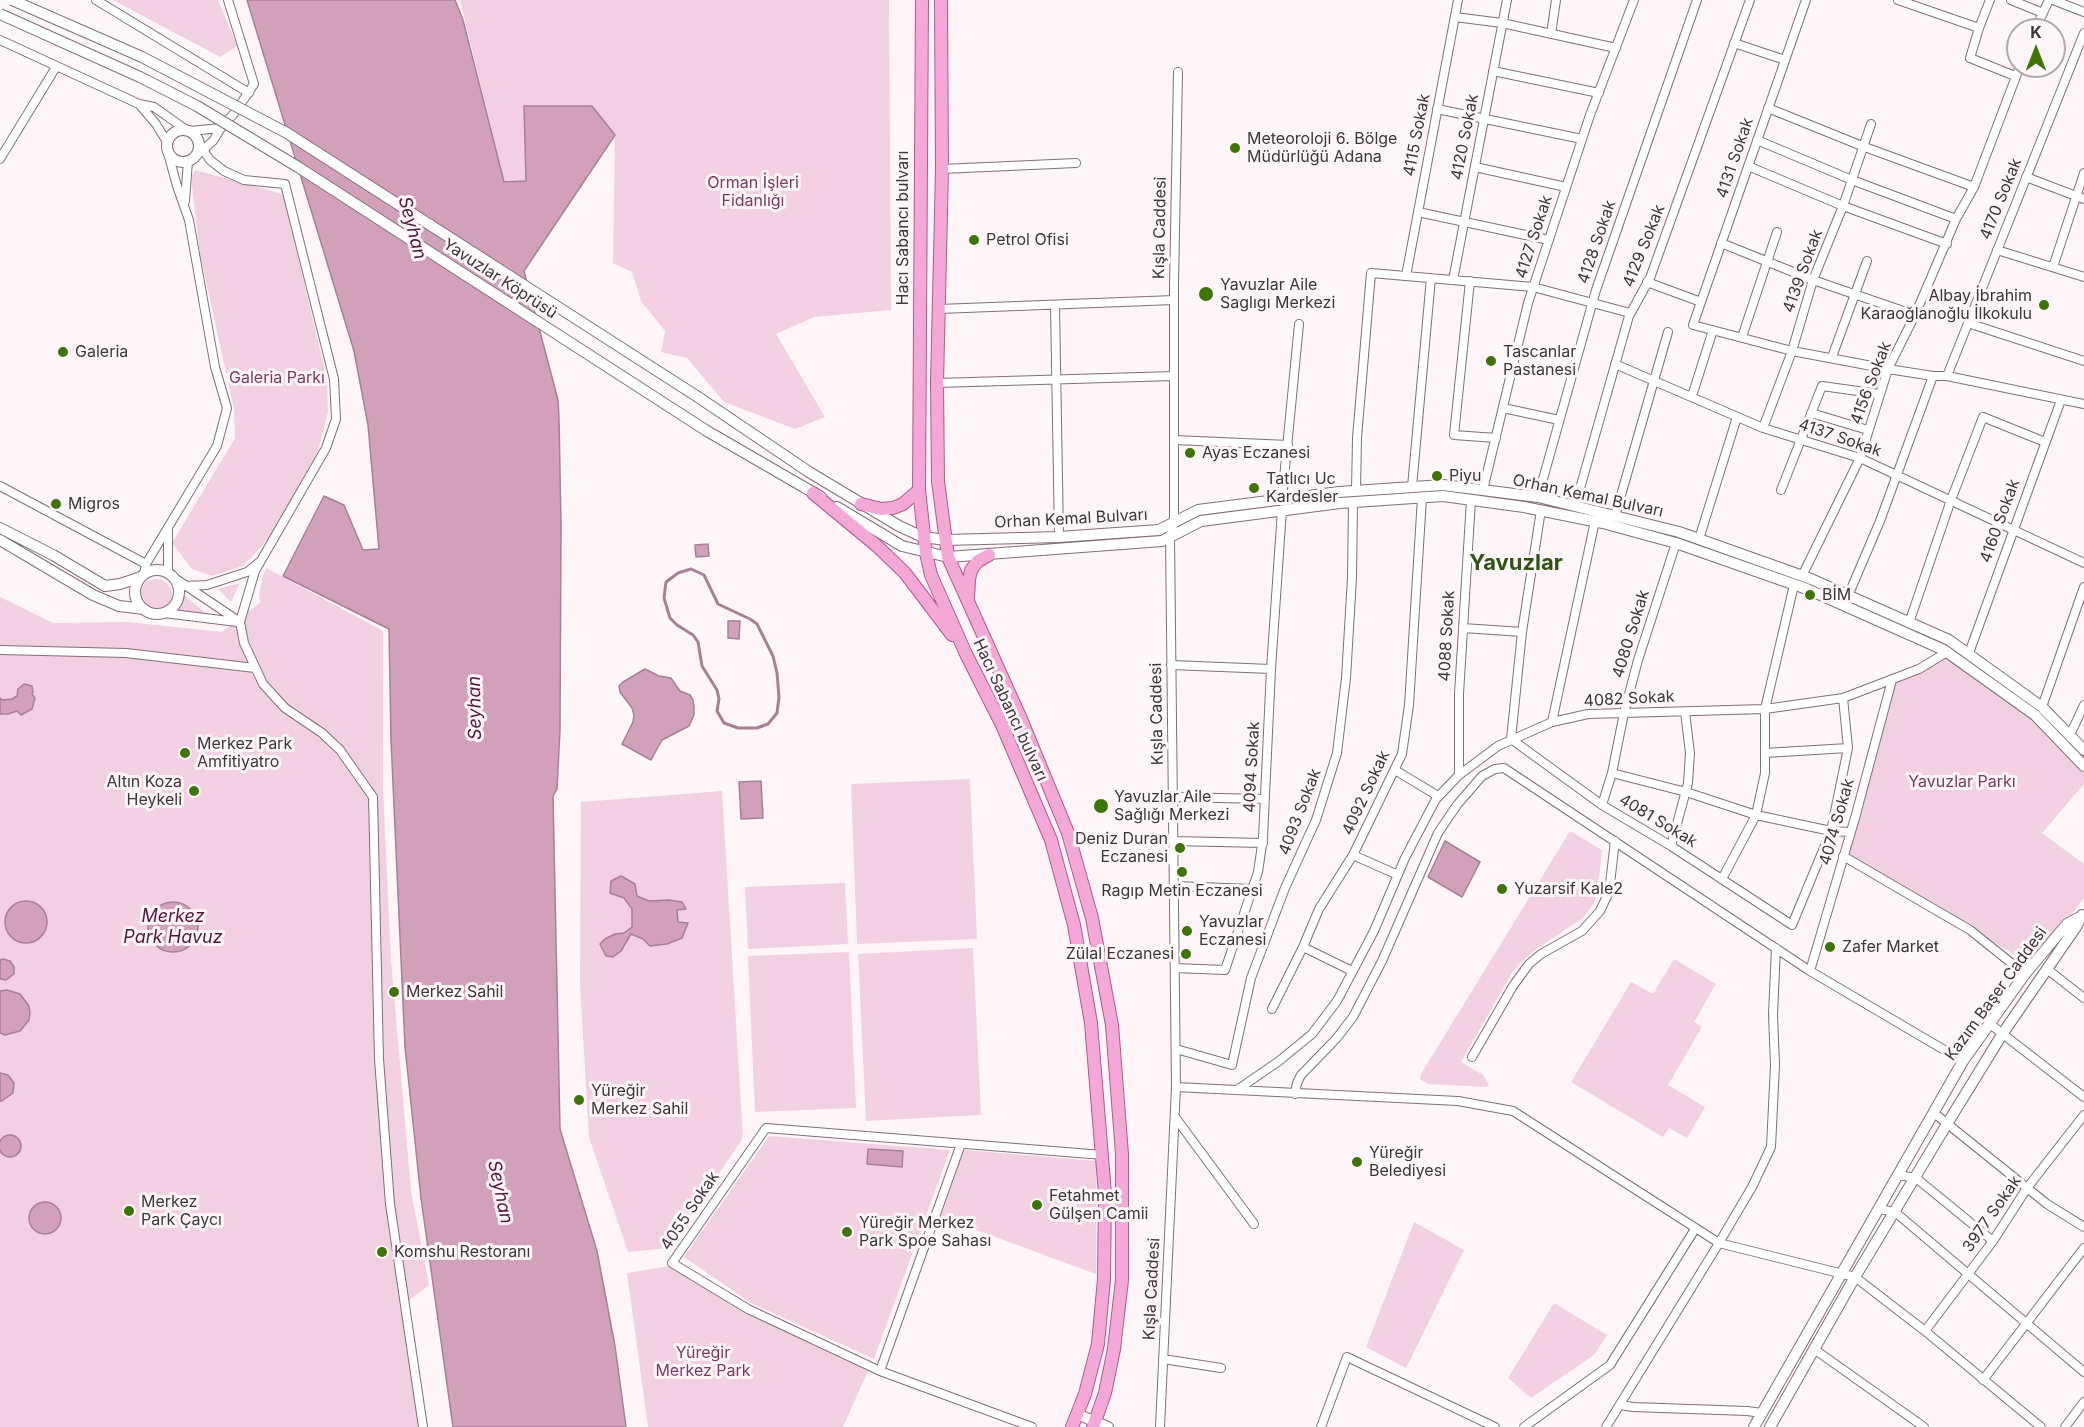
<!DOCTYPE html>
<meta charset="utf-8">
<style>
body{margin:0}
#map{position:relative;width:2084px;height:1427px;overflow:hidden;background:#fef5f9;font-family:Inter,sans-serif}
canvas{display:block}
.north{position:absolute;left:2006px;top:18px;width:60px;height:60px;box-sizing:border-box;background:#fef5f9;border:2px solid #b1a9ad;border-radius:50%;rotate:0deg;font-size:16px;font-weight:700;line-height:24px;text-align:center;color:#3e363a}
.north::after{content:'';display:block;margin:auto;width:21px;height:27px;background:#3d7505;clip-path:polygon(50% 0,100% 100%,50% 72%,0 100%)}
</style>
<div id="map">
<canvas width="2084" height="1427"></canvas>
<div class="north">K</div>
</div>
<script>
const ctx = document.querySelector('canvas').getContext('2d');
ctx.lineJoin = 'round';
function fill(path, color) { ctx.fillStyle = color; ctx.fill(path, 'evenodd'); }
const shape = rows => new Path2D(rows.map(r => 'M' + r).join(''));
function strokePath(path, color, width, dash) { ctx.strokeStyle = color; ctx.lineWidth = width; ctx.lineCap = dash ? 'butt' : 'round'; ctx.setLineDash(dash || []); ctx.stroke(path); }
function label(font, color, halo, rows, align = 'center') {
  ctx.font = font + ' Inter,sans-serif'; ctx.lineWidth = 6; ctx.setLineDash([]); ctx.textBaseline = 'middle'; ctx.strokeStyle = halo; ctx.fillStyle = color; for (const [text, x, y, turn = 0] of rows) {
    ctx.save(); ctx.translate(x, y); ctx.rotate((+turn || 0) * Math.PI / 180); ctx.textAlign = isNaN(turn) ? turn : align; if (halo) ctx.strokeText(text, 0, 0); ctx.fillText(text, 0, 0); ctx.restore();
  }
}
fill(shape([
 [113,0,218,0,237,46,220,57],
 [460,0,889,0,891,310,814,317,776,334,825,417,795,429,724,402,687,358,661,352,665,331,641,301,632,272,613,263,615,135,592,106,527,181,504,182],
 [195,170,283,194,327,379,328,412,318,451,272,535,243,566,212,576,192,569,172,543,235,438,234,409,200,254,191,178],
 [266,568,383,631,383,789,391,960,411,1191,429,1285,402,1306,421,1427,0,1427,0,597,53,623,128,622,222,632,261,602,259,598,262,578],
 '140 595a16 16 0 1 1 32 0a16 16 0 1 1-32 0Z',
 [240,583,231,602,218,589],
 [183,594,207,614,178,610],
 [1944,650,2035,715,2084,766,2084,784,2042,833,2084,864,2084,898,2033,965,1843,856,1892,680],
 [970,779,977,939,857,944,851,784],
 [722,791,743,1138,669,1248,628,1252,589,1137,580,985,581,802],
 [1570,831,1602,850,1597,896,1592,906,1583,918,1532,952,1513,971,1461,1062,1483,1075,1489,1085,1486,1087,1428,1084,1420,1079,1421,1074],
 [845,883,848,944,748,949,745,887],
 [973,948,981,1115,866,1121,858,954],
 [849,952,856,1108,755,1112,748,956],
 [1674,959,1716,984,1694,1022,1702,1027,1668,1085,1705,1107,1687,1138,1669,1128,1663,1137,1571,1082,1631,982,1653,994],
 [769,1136,950,1150,874,1359,751,1303,684,1257],
 [964,1150,1096,1161,1096,1274,941,1217],
 [1414,1222,1464,1250,1406,1368,1366,1347],
 [670,1266,746,1313,868,1371,843,1427,648,1427,627,1273],
 [1554,1303,1607,1335,1594,1355,1531,1398,1508,1378]
]), '#f2d0e2');
const water = shape([
 [247,0,455,0,463,20,504,182,526,181,524,106,592,106,615,135,524,271,558,400,559,418,561,525,560,730,557,789,553,796,560,1129,597,1251,615,1346,626,1427,453,1427,421,1198,405,1047,391,740,389,629,283,576,324,496,344,505,363,550,379,549,368,425,354,351,247,0],
 [708,544,709,556,696,557,695,545,708,544],
 [728,621,740,621,739,639,728,638,728,621],
 [645,669,659,676,671,678,680,691,690,695,693,700,694,707,694,715,689,726,662,740,651,760,622,744,633,722,634,715,632,708,620,692,619,686,623,682,645,669],
 [24,684,32,686,33,692,32,694,35,698,32,709,21,715,17,711,8,714,0,714,0,698,3,700,12,699,17,696,18,689,24,684],
 [761,781,763,818,741,819,739,782,761,781],
 [1445,841,1480,862,1462,897,1428,877,1445,841],
 [621,876,635,884,637,896,649,901,669,900,682,902,686,909,677,910,678,922,688,923,682,938,667,944,650,946,643,939,631,934,621,951,613,957,606,956,600,944,605,939,615,934,624,933,632,927,632,909,624,898,610,893,611,881,621,876],
 '5 922a21 21 0 1 1 42 0a21 21 0 1 1-42 0Z',
 '148 927a25 25 0 1 1 50 0a25 25 0 1 1-50 0Z',
 [3,959,10,961,14,967,14,974,6,980,0,979,0,960,3,959],
 [7,990,20,994,29,1006,30,1013,29,1020,20,1031,5,1035,0,1033,0,991,7,990],
 [0,1073,8,1075,14,1083,13,1093,2,1101,0,1101,0,1073],
 '-1 1146a11 11 0 1 1 22 0a11 11 0 1 1-22 0Z',
 [868,1149,903,1151,902,1167,867,1164,868,1149],
 '29 1218a16 16 0 1 1 32 0a16 16 0 1 1-32 0Z'
]);
fill(water, '#d3a0bc');
strokePath(water, '#a68095', 1.5);
strokePath(shape([
 [691,569,704,575,718,604,750,619,757,624,773,656,777,673,779,697,777,713,768,724,757,728,738,728,724,723,717,711,719,699,717,690,702,666,698,642,693,635,677,625,670,618,664,598,666,582,678,573,691,569]
]), '#a68095', 3);
const minor = shape([
 [96,0,249,93],
 [1806,0,1693,325,1792,351,1888,369,1933,376,1947,376,2084,404],
 [1898,0,1979,28],
 [1990,0,1979,28,1970,58,2015,76],
 [2011,0,2043,13],
 [2053,0,2084,12],
 [1455,17,1502,23,1616,48],
 [2035,30,2049,0],
 [1551,34,1556,0],
 [0,40,139,104,154,107,185,129],
 [1734,43,1785,60],
 [1493,71,1599,93],
 [139,104,156,124,167,142],
 [1768,108,1862,146,1974,187],
 [1437,109,1582,139],
 [221,128,236,111,254,84,228,0],
 [190,131,221,128,213,141,197,155],
 [1757,140,1852,180,1956,219],
 [199,144,210,160,224,171,244,180,285,184,334,379,336,419,326,448,255,571,240,622,244,643,263,684,285,708,322,733,340,750,373,797,379,1059,390,1204,423,1427],
 [0,159,56,67],
 [1748,166,1843,206,1947,244],
 [1475,167,1566,187],
 [942,169,1076,163],
 [2026,177,2084,199],
 [185,201,188,161],
 [1418,212,1549,240],
 [1721,243,1813,280,1915,315],
 [1997,250,2084,277],
 [2053,267,2084,173],
 [1406,276,1458,0],
 [1453,280,1507,0],
 [1470,281,1454,435,1496,438],
 [1647,282,1701,302],
 [1055,305,1059,537],
 [939,309,1174,300],
 [1968,323,2084,361],
 [1742,337,1777,232],
 [1832,357,1867,261],
 [1615,364,1763,428,1860,458,2084,563],
 [1947,376,2084,33],
 [937,383,1174,376],
 [1692,396,1713,330],
 [1503,408,1559,420],
 [1811,413,1868,430],
 [1763,428,1792,351,1813,280,1843,206,1871,124],
 [1174,440,1288,445],
 [0,486,146,564],
 [1412,487,1431,278],
 [1483,490,1528,303,1590,115,1634,0],
 [1781,490,1822,386,1879,394],
 [1356,491,1357,438,1371,273,1533,287,1630,313],
 [1538,497,1596,290,1697,0],
 [1282,499,1299,324],
 [1575,506,1629,316,1650,278,1750,0],
 [1541,510,1522,632,1511,739,1602,805,1671,846,1792,925,1831,831,1848,748,1843,698],
 [1615,516,1668,332],
 [1699,539,1737,417],
 [168,573,168,530],
 [144,574,146,564,217,446,227,408,215,367,189,220,177,186,168,153],
 [1802,576,1860,458,1888,369,1915,315,1956,219,1974,187,2020,66],
 [173,577,240,622],
 [184,586,207,585,247,572,258,563],
 [1848,596,1880,521,1933,376],
 [164,613,237,622],
 [1909,623,1951,500,1983,417,2045,442],
 [1463,628,1522,632],
 [0,650,126,653,255,668],
 [1969,653,2061,400],
 [1171,665,1271,669],
 [2042,707,2084,587],
 [1552,722,1595,521],
 [2070,735,2084,705],
 [1765,753,1848,748],
 [1395,770,1438,796],
 [1612,773,1686,792,1756,815,1831,831,1850,832],
 [1459,775,1459,694,1471,500],
 [1173,797,1265,799],
 [1602,805,1612,773,1624,713,1638,660,1676,543],
 [1173,841,1263,843],
 [1671,846,1688,783,1690,753,1685,712],
 [1353,855,1398,875],
 [1843,856,1970,930,2025,974],
 [1722,879,1756,815,1765,773,1765,709,1794,585],
 [1174,886,1252,889],
 [1303,947,1352,971],
 [1175,968,1225,970,1258,872,1263,838,1271,669,1282,510],
 [2047,969,2084,998],
 [1810,971,1855,818,1892,680],
 [1272,1009,1303,947,1319,909,1353,855,1402,754,1409,705,1422,498],
 [1990,1024,2084,1097],
 [1176,1049,1232,1065,1251,978,1285,888,1316,820,1337,753,1346,678,1352,578,1353,502],
 [1472,1057,1513,986,1529,964,1541,954,1582,931,1600,911,1609,892,1615,841],
 [1176,1087,1458,1101,1513,1111,1719,1243,1855,1277,1925,1331,2041,1427],
 [1237,1090,1279,1061,1312,1034,1337,1001,1374,931,1405,858,1436,799,1459,775,1498,746,1552,722,1588,714,1765,709,1843,698,1919,669,1947,652],
 [1295,1094,1297,1083,1301,1075,1336,1039,1353,1017,1382,961,1438,833,1457,805,1482,776,1495,769,1504,768,1810,971,1963,1061],
 [1934,1113,2047,1204,2084,1227],
 [1175,1117,1254,1224],
 [1898,1175,1916,1178,1993,1241],
 [1879,1209,1895,1212,2084,1372],
 [1925,1331,1993,1241,2027,1188,2084,1115],
 [1814,1349,1924,1427],
 [1163,1359,1221,1368],
 [880,1371,961,1144],
 [1983,1380,2084,1248],
 [1620,1405,1633,1407,1747,1411,1762,1413],
 [1032,1427,880,1371,748,1309,672,1263,766,1128,1103,1155],
 [1160,1427,1176,1087,1170,537,1174,522,1174,286,1178,72],
 [1321,1427,1347,1357,1495,1427],
 [1524,1427,1610,1365,1695,1229],
 [1606,1427,1719,1243,1752,1187,1771,1147,1775,1065,1773,1014,1776,948],
 [2065,1427,2084,1402]
]);
const tertiary = shape([
 '167 146a16 16 0 1 1 32 0a16 16 0 1 1-32 0Z',
 [0,528,53,555,105,586,120,584,141,577],
 [0,540,93,595,119,606,144,609],
 '135 592a22 22 0 1 1 44 0a22 22 0 1 1-44 0Z'
]);
const secondary = shape([
 [698,397,809,472,899,526,923,537,946,540,1059,537,1159,530,1198,510,1339,492,1443,485,1538,497,1615,516,1679,532,1811,579,1949,640,2042,707,2084,750],
 [707,431,821,497],
 [837,507,902,546,948,557,1162,541,1201,521,1340,503,1443,496,1524,507,1603,523,1676,543,1807,589,1944,650,2035,715,2084,766],
 [1077,1414,1108,1427],
 [1754,1427,1963,1061,2025,974,2067,924,2080,917],
 [1770,1427,1855,1277,1947,1124,2003,1033,2076,927,2082,915]
]);
const primary = shape([
 [922,0,919,490,926,553,931,575,966,654,1002,725,1051,840,1074,925,1091,1023,1105,1194,1104,1279,1098,1344,1085,1394,1072,1427],
 [941,0,942,169,937,383,938,481,948,557,1021,719,1068,833,1092,918,1112,1025,1122,1154,1122,1280,1114,1349,1105,1393,1093,1427],
 [813,493,877,546,905,573,952,635],
 [861,504,881,509,893,508,903,504,919,490],
 [968,599,969,580,971,570,978,561,989,555]
]);
strokePath(minor, '#826e79', 10);
strokePath(tertiary, '#826e79', 12);
strokePath(secondary, '#826e79', 12);
strokePath(primary, '#b05a8e', 14);
strokePath(minor, '#fff', 8);
strokePath(tertiary, '#fff', 10);
strokePath(secondary, '#fff', 10);
strokePath(primary, '#f4a8d7', 12);
const secondaryBridge = shape([
 [12,0,142,57,287,133,698,397],
 [0,14,140,77,197,106,298,167,707,431]
]);
strokePath(secondaryBridge, '#826e79', 12, []);
strokePath(secondaryBridge, '#fff', 10);
for (const [x, y, r, color] of [
 [1235,148,6,"#3d7505"],
 [974,240,6,"#3d7505"],
 [1206,294,8,"#3d7505"],
 [2044,305,6,"#3d7505"],
 [63,352,6,"#3d7505"],
 [1491,361,6,"#3d7505"],
 [1190,453,6,"#3d7505"],
 [1437,476,6,"#3d7505"],
 [1254,488,6,"#3d7505"],
 [56,504,6,"#3d7505"],
 [1810,595,6,"#3d7505"],
 [185,753,6,"#3d7505"],
 [194,791,6,"#3d7505"],
 [1101,806,8,"#3d7505"],
 [1180,848,6,"#3d7505"],
 [1182,872,6,"#3d7505"],
 [1502,889,6,"#3d7505"],
 [1187,931,6,"#3d7505"],
 [1830,947,6,"#3d7505"],
 [1186,954,6,"#3d7505"],
 [394,992,6,"#3d7505"],
 [579,1100,6,"#3d7505"],
 [1357,1162,6,"#3d7505"],
 [1037,1205,6,"#3d7505"],
 [129,1211,6,"#3d7505"],
 [847,1232,6,"#3d7505"],
 [382,1252,6,"#3d7505"]
]) { const dot = new Path2D(); dot.arc(x, y, r, 0, 2 * Math.PI); ctx.fillStyle = color; ctx.fill(dot); strokePath(dot, '#fef5f9', 2); }
label('16px', '#3e363a', '#fef5f9', [
 ["4115 Sokak",1417,135,-79],
 ["4120 Sokak",1465,137,-79],
 ["4131 Sokak",1735,158,-71],
 ["4170 Sokak",2001,199,-68],
 ["Hacı Sabancı bulvarı",903,228,-90],
 ["Kışla Caddesi",1160,228,-89],
 ["4127 Sokak",1534,237,-72],
 ["4128 Sokak",1597,242,-71],
 ["4129 Sokak",1644,246,-68],
 ["4139 Sokak",1803,271,-70],
 ["Yavuzlar Köprüsü",500,279,33],
 ["4156 Sokak",1871,383,-69],
 ["4137 Sokak",1840,438,19],
 ["Orhan Kemal Bulvarı",1588,496,12],
 ["Orhan Kemal Bulvarı",1071,519,-3],
 ["4160 Sokak",2000,521,-70],
 ["4080 Sokak",1631,634,-73],
 ["4088 Sokak",1447,636,-87],
 ["4082 Sokak",1629,699,-3],
 ["Hacı Sabancı bulvarı",1010,710,65],
 ["Kışla Caddesi",1157,714,-91],
 ["4094 Sokak",1252,767,-87],
 ["4092 Sokak",1366,793,-65],
 ["4093 Sokak",1300,812,-69],
 ["4081 Sokak",1658,821,31],
 ["4074 Sokak",1837,822,-74],
 ["Kazım Başer Caddesi",1996,994,-54],
 ["4055 Sokak",690,1211,-56],
 ["3977 Sokak",1992,1214,-55],
 ["Kışla Caddesi",1152,1289,-87]
]);
label('16px', '#3e363a', '#fef5f9', [
 ["Meteoroloji 6. Bölge",1247,139],
 ["Müdürlüğü Adana",1247,157],
 ["Petrol Ofisi",986,240],
 ["Yavuzlar Aile",1220,285],
 ["Saglıgı Merkezi",1220,303],
 ["Albay İbrahim",2032,296,"right"],
 ["Karaoğlanoğlu İlkokulu",2032,314,"right"],
 ["Galeria",75,352],
 ["Tascanlar",1503,352],
 ["Pastanesi",1503,370],
 ["Ayas Eczanesi",1202,453],
 ["Piyu",1449,476],
 ["Tatlıcı Uc",1266,479],
 ["Kardesler",1266,497],
 ["Migros",68,504],
 ["BİM",1822,595],
 ["Merkez Park",197,744],
 ["Amfitiyatro",197,762],
 ["Altın Koza",182,782,"right"],
 ["Heykeli",182,800,"right"],
 ["Yavuzlar Aile",1114,797],
 ["Sağlığı Merkezi",1114,815],
 ["Deniz Duran",1168,839,"right"],
 ["Eczanesi",1168,857,"right"],
 ["Yuzarsif Kale2",1514,889],
 ["Ragıp Metin Eczanesi",1182,891,"center"],
 ["Yavuzlar",1199,922],
 ["Eczanesi",1199,940],
 ["Zafer Market",1842,947],
 ["Zülal Eczanesi",1174,954,"right"],
 ["Merkez Sahil",406,992],
 ["Yüreğir",591,1091],
 ["Merkez Sahil",591,1109],
 ["Yüreğir",1369,1153],
 ["Belediyesi",1369,1171],
 ["Fetahmet",1049,1196],
 ["Gülşen Camii",1049,1214],
 ["Merkez",141,1202],
 ["Park Çaycı",141,1220],
 ["Yüreğir Merkez",859,1223],
 ["Park Spoe Sahası",859,1241],
 ["Komshu Restoranı",394,1252]
], 'left');
label('16px', '#793960', '#fef5f9', [
 ["Orman İşleri",753,183],
 ["Fidanlığı",753,201],
 ["Galeria Parkı",277,378],
 ["Yavuzlar Parkı",1962,782],
 ["Yüreğir",703,1353],
 ["Merkez Park",703,1371]
]);
label('italic 18px', '#53173e', '#fef5f9', [
 ["Seyhan",412,228,75],
 ["Seyhan",475,708,-91],
 ["Merkez",173,917],
 ["Park Havuz",173,938],
 ["Seyhan",500,1192,78]
]);
label('bold 22px', '#2f5314', '#fef5f9', [
 ["Yavuzlar",1516,563]
]);
</script>
